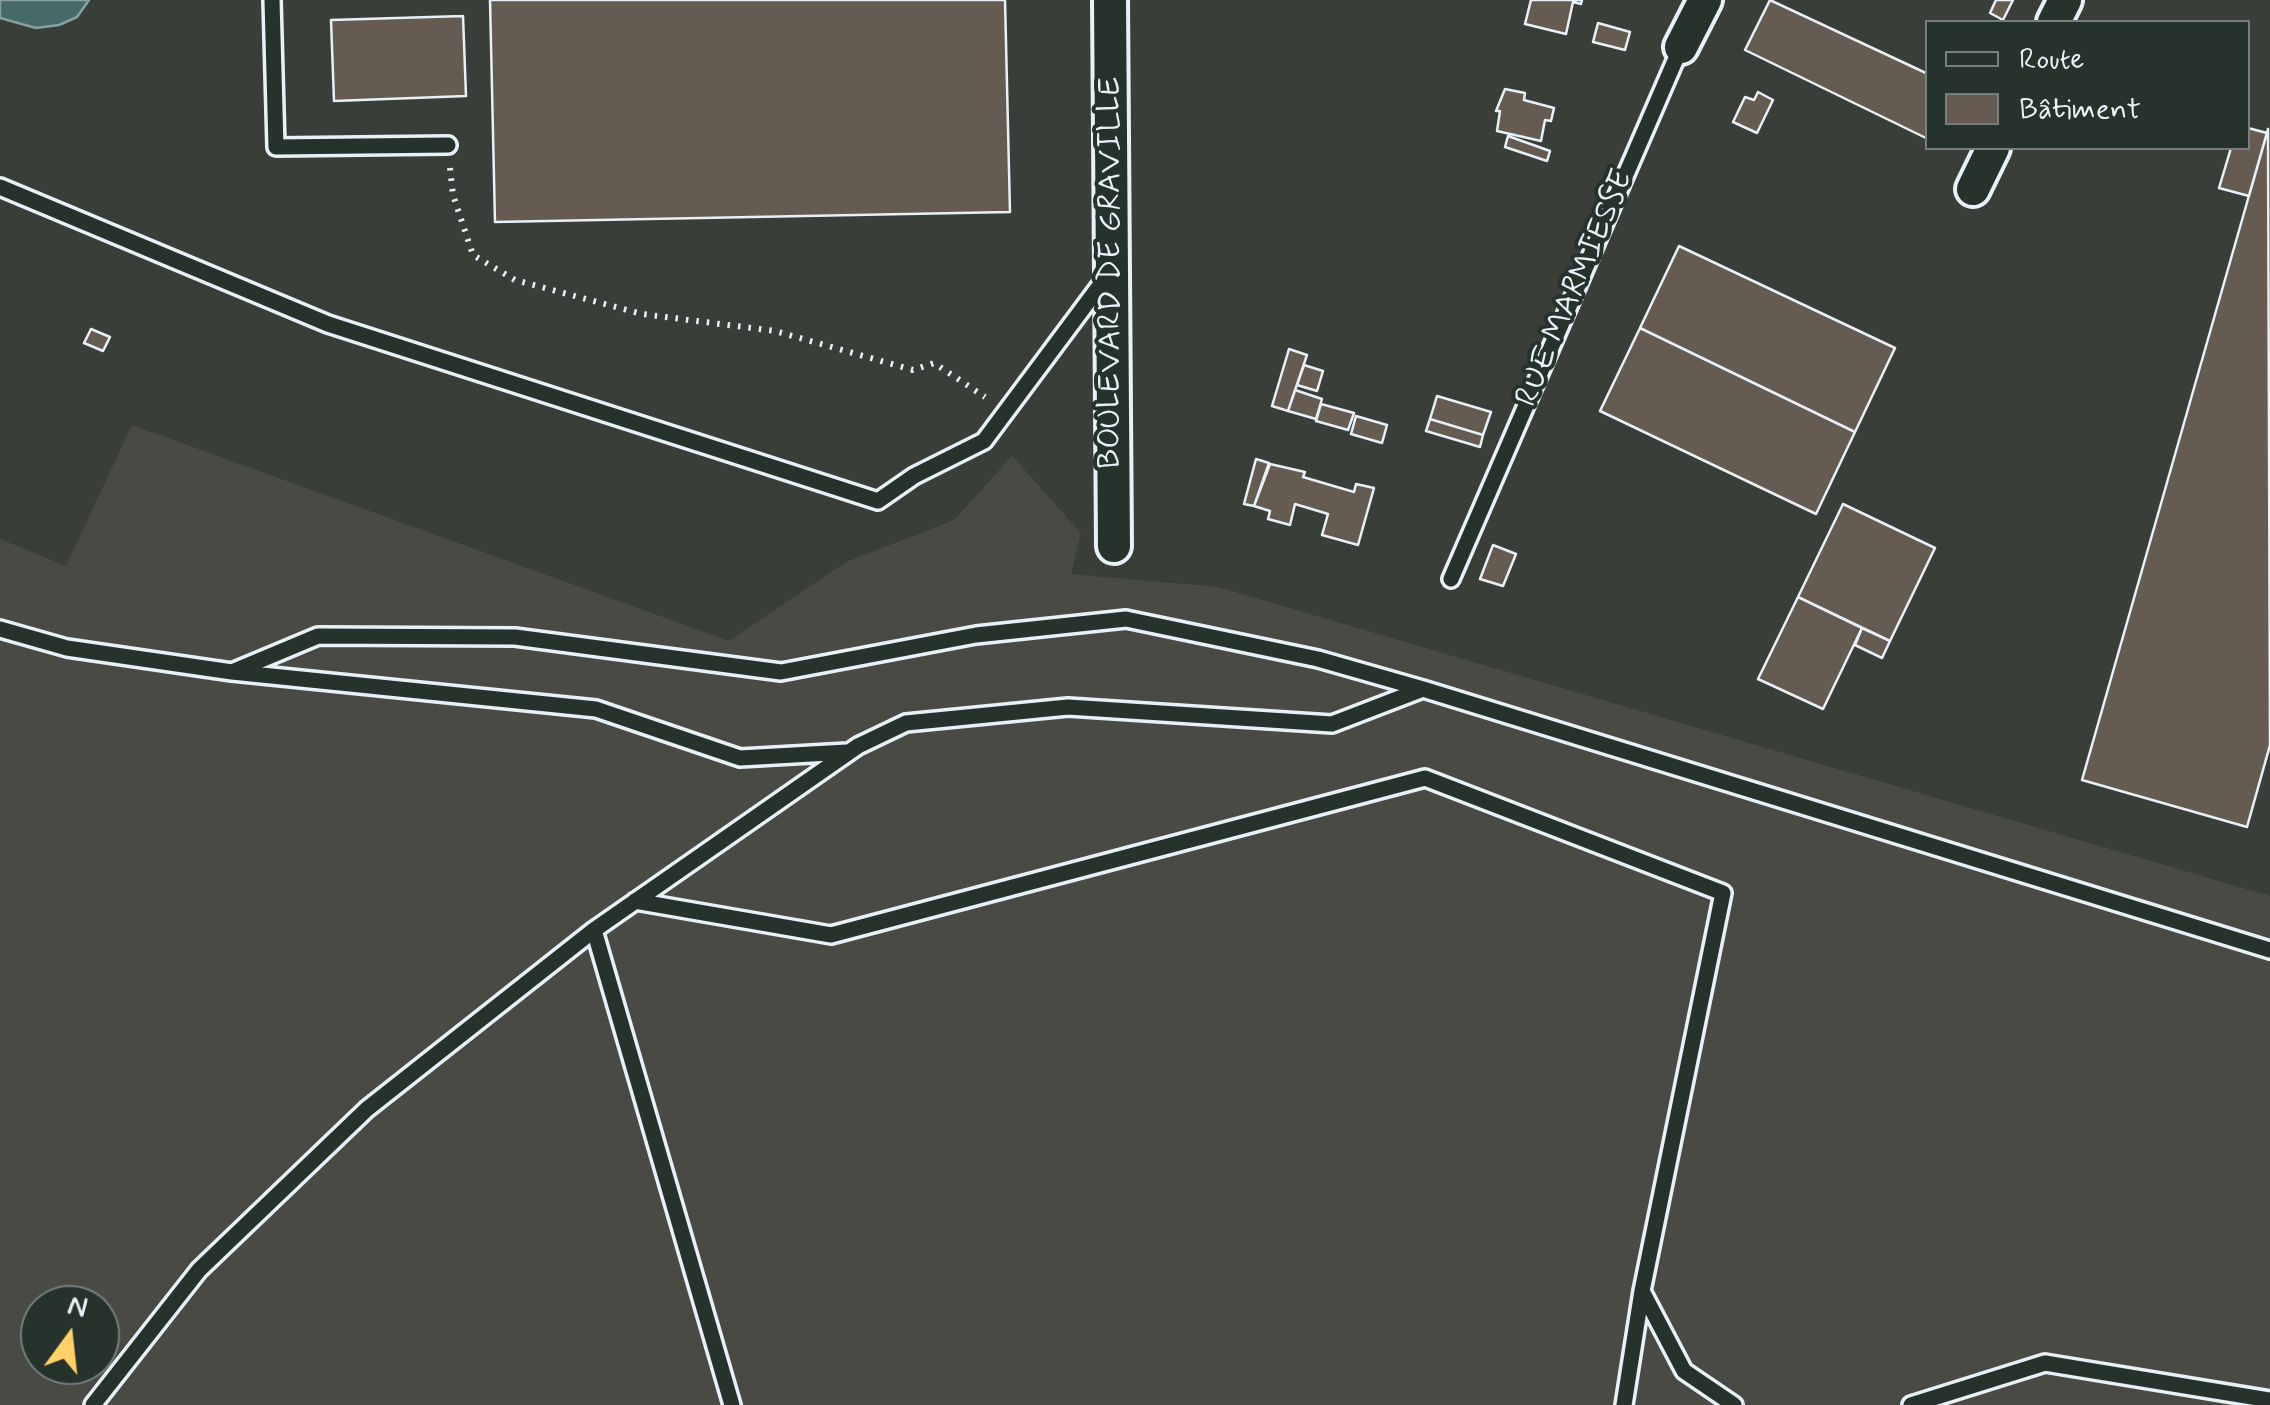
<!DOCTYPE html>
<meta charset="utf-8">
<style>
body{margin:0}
#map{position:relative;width:2270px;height:1405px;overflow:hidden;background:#393f38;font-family:Mynerve,sans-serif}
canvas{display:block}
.legend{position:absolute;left:1925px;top:20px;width:325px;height:130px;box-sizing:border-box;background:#26332d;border:2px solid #747f7e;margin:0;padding:12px 18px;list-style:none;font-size:30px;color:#e8f1f8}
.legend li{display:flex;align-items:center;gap:20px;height:50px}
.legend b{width:50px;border:2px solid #747f7e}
.north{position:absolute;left:20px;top:1285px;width:100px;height:100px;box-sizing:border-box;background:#26332d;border:2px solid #747f7e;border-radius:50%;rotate:15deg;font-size:28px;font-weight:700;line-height:40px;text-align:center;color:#e8f1f8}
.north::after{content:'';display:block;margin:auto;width:35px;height:45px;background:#ffd166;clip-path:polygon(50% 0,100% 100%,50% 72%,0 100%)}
</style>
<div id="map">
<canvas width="2270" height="1405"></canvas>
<ul class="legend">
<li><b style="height:12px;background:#26332d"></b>Route</li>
<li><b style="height:28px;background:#665b51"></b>Bâtiment</li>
</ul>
<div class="north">N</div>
</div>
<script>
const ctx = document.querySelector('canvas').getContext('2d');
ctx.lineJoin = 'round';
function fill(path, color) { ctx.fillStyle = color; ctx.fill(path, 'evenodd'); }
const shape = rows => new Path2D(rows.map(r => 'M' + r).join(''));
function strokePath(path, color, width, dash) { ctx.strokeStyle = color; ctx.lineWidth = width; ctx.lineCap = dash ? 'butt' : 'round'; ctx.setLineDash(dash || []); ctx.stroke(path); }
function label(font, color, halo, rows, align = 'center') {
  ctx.font = font + ' Mynerve,sans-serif'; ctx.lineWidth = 8; ctx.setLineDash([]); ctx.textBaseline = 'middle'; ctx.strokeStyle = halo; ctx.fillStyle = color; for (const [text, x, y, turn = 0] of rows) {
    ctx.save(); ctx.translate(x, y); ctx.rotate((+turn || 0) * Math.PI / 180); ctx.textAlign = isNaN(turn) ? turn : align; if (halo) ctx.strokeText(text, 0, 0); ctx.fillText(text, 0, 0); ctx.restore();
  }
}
fill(shape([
 [132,425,729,641,846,562,954,520,1012,456,1081,533,1071,574,1218,587,2270,896,2270,1405,0,1405,0,539,66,566],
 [40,1305,100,1305,100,1365,40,1365]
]), '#494a44');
const water = shape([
 [0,0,89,0,77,17,59,25,36,28,0,18,0,0]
]);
fill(water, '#466a69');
strokePath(water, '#87a0a2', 2.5);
const building = shape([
 [490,0,1005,0,1010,212,495,222,490,0],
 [1531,0,1582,0,1581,4,1573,2,1566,34,1525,24,1531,0],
 [1770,0,1928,74,1928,139,1745,50,1770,0],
 [1996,0,2013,0,2003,20,1990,13,1996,0],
 [463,16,466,96,334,101,331,20,463,16],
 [1598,23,1630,32,1625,50,1593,42,1598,23],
 [1505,89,1525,93,1524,100,1554,108,1551,121,1545,120,1541,141,1497,131,1500,111,1496,111,1505,89],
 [1758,92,1773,100,1757,133,1733,122,1745,97,1754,100,1758,92],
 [2248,128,2267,133,2249,196,2219,188,2231,148,2248,148,2248,128],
 [2268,129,2270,745,2247,827,2082,780,2268,129],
 [1508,136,1550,151,1547,161,1505,147,1508,136],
 [1679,246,1895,348,1855,432,1640,328,1679,246],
 [1640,328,1855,432,1816,514,1600,411,1640,328],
 [91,329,110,337,103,351,84,343,91,329],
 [1289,349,1307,355,1288,411,1272,406,1289,349],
 [1304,365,1323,371,1317,391,1297,385,1304,365],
 [1295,390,1322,399,1316,419,1288,411,1295,390],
 [1437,396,1491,412,1483,435,1430,419,1437,396],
 [1321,404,1354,413,1348,430,1316,421,1321,404],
 [1356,416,1387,425,1382,443,1351,434,1356,416],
 [1430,419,1483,435,1480,447,1426,431,1430,419],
 [1256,459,1269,463,1254,506,1244,504,1256,459],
 [1270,464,1305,472,1303,477,1354,492,1356,484,1374,488,1358,545,1322,535,1328,514,1295,504,1290,525,1268,519,1270,511,1254,506,1270,464],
 [1843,504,1935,548,1890,641,1798,597,1843,504],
 [1493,545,1516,554,1503,586,1480,579,1493,545],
 [1798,597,1862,628,1823,709,1758,679,1798,597],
 [1862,628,1890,641,1882,658,1855,645,1862,628]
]);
fill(building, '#665b51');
strokePath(building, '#e8f1f8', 2.5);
const lane = shape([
 [272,0,276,147,448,145],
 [0,187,328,324,878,501,914,476,984,441,1107,276],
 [1451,579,1681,47],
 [0,629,67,648,232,672,596,709,740,758,847,752],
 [232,672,318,636,515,637,781,672,976,635,1126,619,1318,659,1423,689],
 [635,901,831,935,1425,778,1723,893,1642,1291],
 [93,1405,199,1270,367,1109,594,930],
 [732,1405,594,930,858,746,906,723,1068,707,1332,724,1423,689,2270,950],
 [1624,1405,1642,1291,1684,1371,1734,1405],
 [1911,1405,2045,1363,2270,1400]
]);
const street = shape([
 [1110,0,1114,546],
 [2054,22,2065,0],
 [1681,47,1705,0],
 [1973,189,1993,148]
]);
strokePath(lane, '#e8f1f8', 22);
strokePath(street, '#e8f1f8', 40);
strokePath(shape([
 [450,168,453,195,473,255,515,280,642,314,775,331,913,370,934,363,985,397]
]), '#e8f1f8', 6, [2.5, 8]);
strokePath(lane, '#26332d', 15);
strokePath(street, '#26332d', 32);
label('32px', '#e8f1f8', '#26332d', [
 ["BOULEVARD DE GRAVILLE",1112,273,-90],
 ["RUE MARMIESSE",1576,289,-67]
]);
</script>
